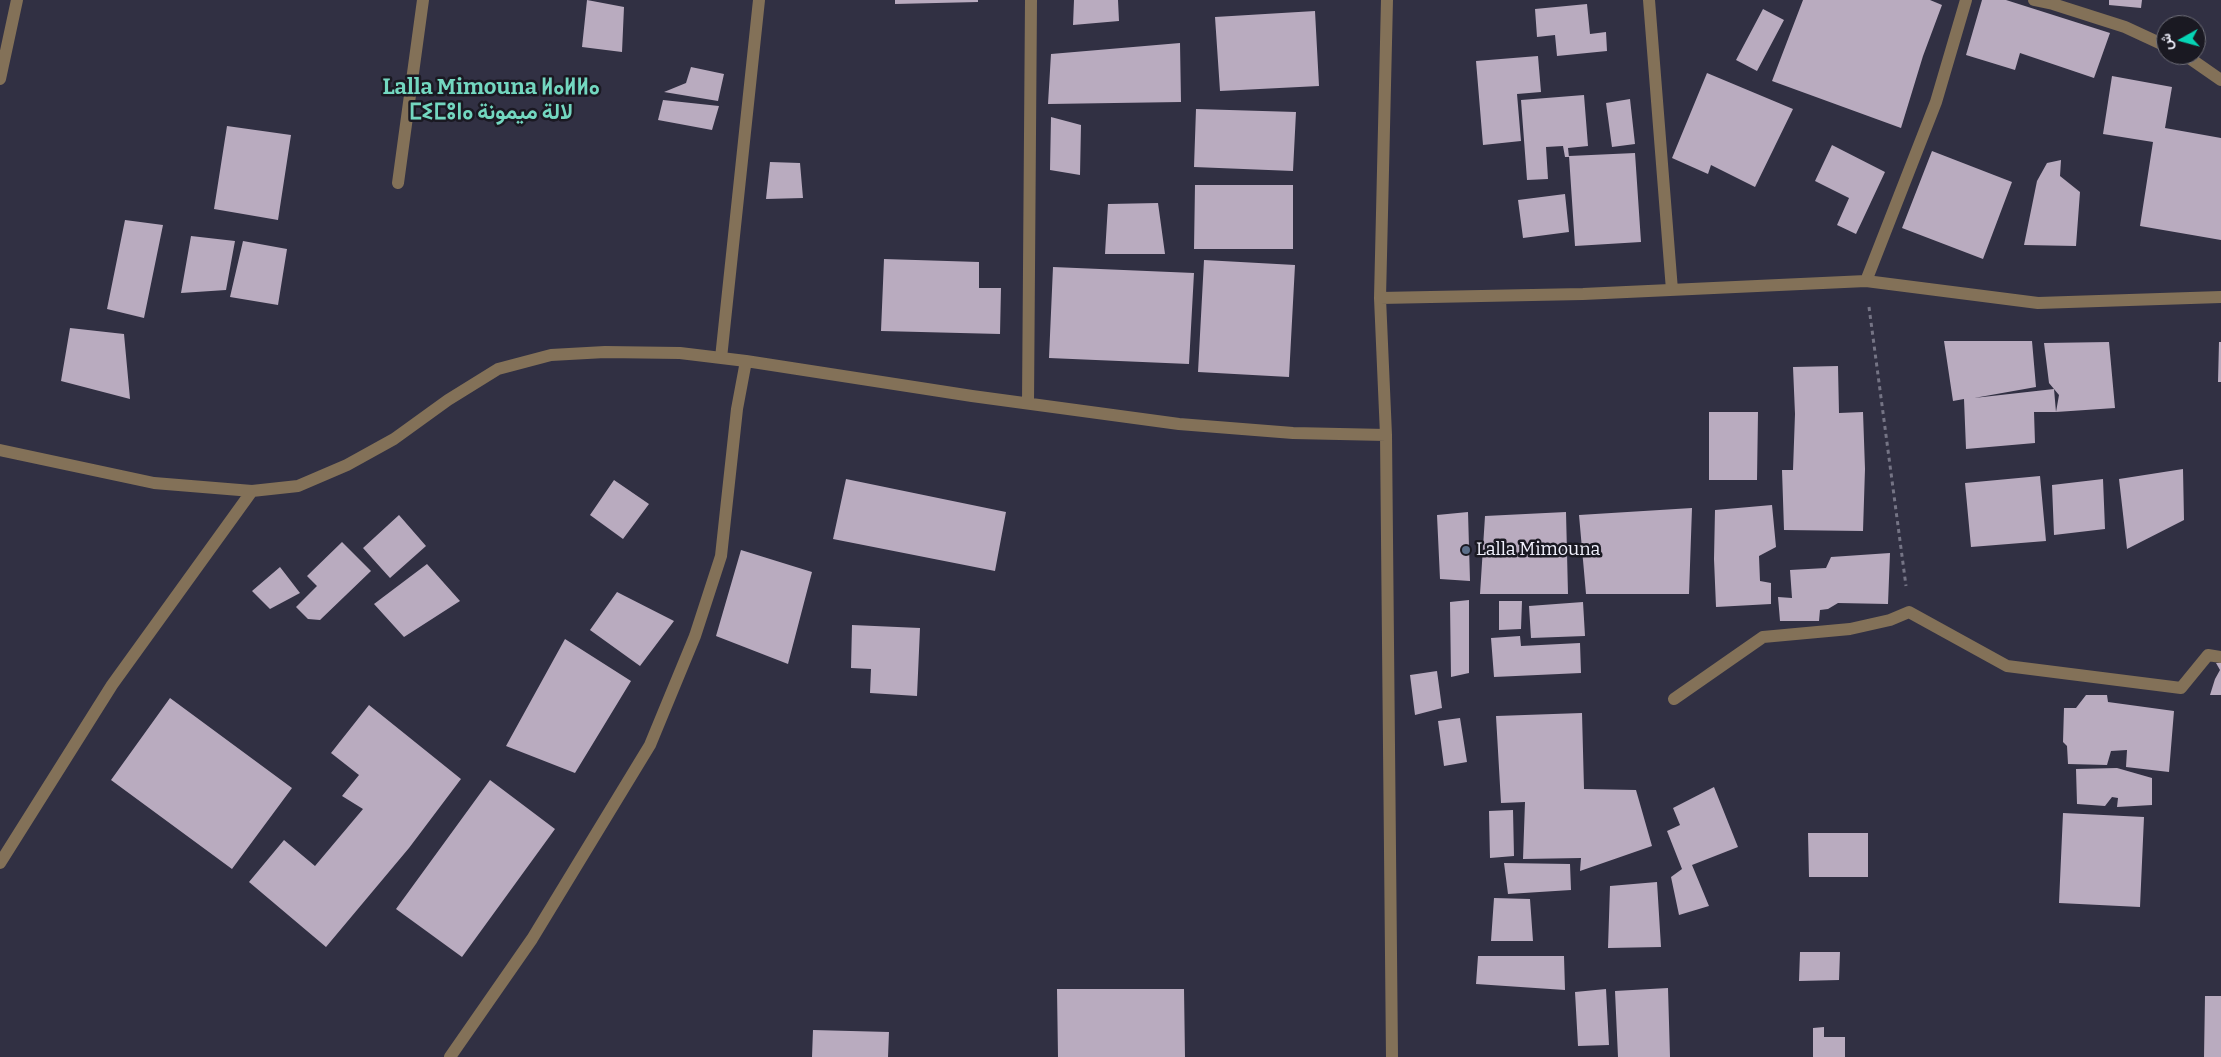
<!DOCTYPE html>
<meta charset="utf-8">
<style>
body{margin:0}
#map{position:relative;width:2221px;height:1057px;overflow:hidden;background:#313043;font-family:Bitter,Vazirmatn,serif}
canvas{display:block}
.north{position:absolute;left:2156px;top:15px;width:50px;height:50px;box-sizing:border-box;background:#1a1922;border:1px solid #70707a;border-radius:50%;rotate:263deg;font-size:14px;font-weight:700;line-height:20px;text-align:center;color:#f2f2fe}
.north::after{content:'';display:block;margin:auto;width:18px;height:22px;background:#06d5b6;clip-path:polygon(50% 0,100% 100%,50% 72%,0 100%)}
</style>
<div id="map">
<canvas width="2221" height="1057"></canvas>
<div class="north">ش</div>
</div>
<script>
const ctx = document.querySelector('canvas').getContext('2d');
ctx.lineJoin = 'round';
function fill(path, color) { ctx.fillStyle = color; ctx.fill(path, 'evenodd'); }
const shape = rows => new Path2D(rows.map(r => 'M' + r).join(''));
function strokePath(path, color, width, dash) { ctx.strokeStyle = color; ctx.lineWidth = width; ctx.lineCap = dash ? 'butt' : 'round'; ctx.setLineDash(dash || []); ctx.stroke(path); }
function label(font, color, halo, rows, align = 'center') {
  ctx.font = font + ' Bitter,Vazirmatn,"Noto Sans Tifinagh",serif'; ctx.lineWidth = 5; ctx.setLineDash([]); ctx.textBaseline = 'middle'; ctx.strokeStyle = halo; ctx.fillStyle = color; for (const [text, x, y, turn = 0] of rows) {
    ctx.save(); ctx.translate(x, y); ctx.rotate((+turn || 0) * Math.PI / 180); ctx.textAlign = isNaN(turn) ? turn : align; if (halo) ctx.strokeText(text, 0, 0); ctx.fillText(text, 0, 0); ctx.restore();
  }
}
fill(shape([
 [587,0,624,7,622,52,582,47],
 [895,0,978,0,978,2,895,4],
 [1074,0,1118,0,1119,21,1073,25],
 [1803,0,1930,0,1942,5,1923,56,1901,128,1772,81],
 [1982,0,2006,0,2110,33,2094,78,2020,53,2015,70,1966,55],
 [2109,0,2142,0,2141,8,2109,5],
 [1587,4,1590,34,1606,32,1607,51,1557,56,1555,35,1537,37,1535,9],
 [1763,9,1784,20,1757,71,1736,60],
 [1315,11,1319,86,1220,91,1215,17],
 [1180,43,1181,102,1048,104,1051,54],
 [1538,56,1541,92,1517,94,1521,141,1483,145,1476,61],
 [691,67,724,74,718,101,664,92,686,83],
 [1707,73,1793,109,1755,187,1711,165,1708,174,1672,158],
 [2112,76,2172,87,2165,128,2221,138,2221,240,2140,226,2153,142,2103,134],
 [1584,95,1588,146,1568,148,1569,157,1565,157,1563,146,1546,147,1548,179,1527,180,1521,100],
 [1630,99,1635,144,1612,147,1606,103],
 [663,100,719,106,712,130,658,120],
 [1196,109,1296,112,1293,171,1194,167],
 [1051,117,1081,125,1080,175,1050,170],
 [227,126,291,135,278,220,214,209],
 [1832,145,1885,172,1856,234,1837,225,1849,198,1815,181],
 [1932,151,2012,182,1983,259,1902,228],
 [1635,153,1641,242,1575,246,1569,156],
 [2061,160,2060,176,2080,192,2076,246,2024,245,2037,181,2047,163],
 [770,162,800,163,803,198,766,199],
 [1195,185,1293,185,1293,249,1194,249],
 [1565,194,1569,232,1523,238,1518,200],
 [1158,203,1165,254,1105,254,1108,204],
 [125,220,163,225,144,318,107,309],
 [191,236,235,241,226,290,181,293],
 [243,241,287,249,278,305,230,297],
 [884,259,979,262,979,288,1001,288,1000,334,881,331],
 [1204,260,1295,265,1289,377,1198,372],
 [1053,267,1194,273,1189,364,1049,358],
 [70,328,124,334,130,399,61,381],
 [1944,341,2032,341,2036,387,1974,398,2054,389,2049,383,2044,343,2109,342,2115,408,2056,412,2059,395,2054,389,2056,412,2034,412,2035,443,1966,449,1964,399,1953,401],
 [2219,342,2221,342,2221,382,2218,382],
 [1838,366,1839,413,1863,412,1865,469,1863,531,1784,530,1782,470,1793,470,1795,414,1793,367],
 [1709,412,1758,412,1757,480,1709,480],
 [2183,469,2184,520,2127,549,2119,479],
 [2040,476,2046,541,1971,547,1965,483],
 [846,479,1006,512,995,571,833,539],
 [2103,479,2105,529,2054,535,2052,485],
 [614,480,649,504,623,539,590,515],
 [1772,505,1776,547,1759,556,1760,581,1771,583,1771,604,1716,607,1714,559,1715,510],
 [1692,508,1689,594,1586,594,1579,515],
 [1468,512,1470,581,1440,579,1437,515],
 [1566,512,1568,594,1480,594,1485,516],
 [399,515,426,546,390,578,363,548],
 [342,542,371,571,320,620,308,619,296,607,317,586,307,576],
 [741,550,812,572,788,664,716,636],
 [1890,553,1888,604,1838,603,1828,609,1820,610,1819,621,1780,621,1778,597,1792,598,1790,570,1826,568,1831,557],
 [427,564,460,601,404,637,374,604],
 [280,567,300,593,270,609,252,591],
 [617,592,674,621,640,666,590,630],
 [1469,600,1469,673,1451,677,1450,602],
 [1499,601,1522,601,1521,629,1499,630],
 [1583,602,1585,636,1531,638,1529,606],
 [852,625,920,628,917,696,870,693,871,669,851,668],
 [1520,636,1521,646,1580,643,1581,673,1494,677,1491,638],
 [565,639,631,681,575,773,506,746],
 [2216,663,2221,663,2221,695,2210,695,2215,679,2220,670],
 [1437,671,1442,708,1415,715,1410,675],
 [2086,695,2107,695,2108,702,2174,711,2169,772,2126,767,2127,750,2111,751,2107,765,2068,764,2067,746,2063,742,2064,708,2076,708],
 [170,698,292,788,232,869,111,780],
 [369,705,461,779,409,848,326,947,249,882,284,840,315,866,363,809,342,796,359,775,331,753],
 [1582,713,1584,789,1636,790,1652,846,1580,871,1581,858,1523,859,1525,802,1501,803,1496,716],
 [1460,718,1467,762,1444,766,1438,721],
 [2117,768,2152,778,2152,805,2117,807,2118,798,2112,797,2105,806,2077,804,2076,769],
 [490,780,555,829,462,957,396,909],
 [1714,787,1738,847,1692,865,1709,906,1679,915,1671,877,1682,869,1667,831,1680,825,1673,808],
 [1513,810,1514,856,1490,858,1489,811],
 [2063,813,2144,817,2140,907,2059,903],
 [1808,833,1868,833,1868,877,1809,877],
 [1504,863,1570,864,1571,890,1508,894],
 [1657,882,1661,947,1608,948,1610,886],
 [1494,898,1530,899,1533,941,1491,941],
 [1800,952,1840,952,1839,980,1799,981],
 [1478,956,1564,956,1565,990,1476,984],
 [1668,988,1670,1057,1618,1057,1615,991],
 [1057,989,1184,989,1185,1057,1058,1057],
 [1606,989,1609,1045,1578,1046,1575,992],
 [2205,996,2221,996,2221,1057,2204,1057],
 [1824,1027,1824,1037,1845,1037,1845,1057,1813,1057,1813,1028],
 [813,1030,889,1032,888,1057,812,1057]
]), '#b9abbf');
strokePath(shape([
 [1869,307,1906,586]
]), '#757485', 3, [4, 4]);
strokePath(shape([
 [1387,0,1380,298,1386,435,1392,1057],
 [1649,0,1672,290],
 [2034,0,2053,4,2125,27,2166,46],
 [2185,55,2221,80],
 [0,79,17,0],
 [398,183,423,0],
 [1866,281,1936,102,1966,0],
 [1380,298,1583,294,1866,281,2038,303,2221,297],
 [721,358,759,0],
 [746,361,972,396,1179,424,1293,433,1386,435],
 [1028,403,1031,0],
 [0,450,154,483,252,491,298,486,347,465,394,439,448,400,498,369,551,355,605,352,680,353,746,361,737,409,721,556,695,636,650,745,532,939,450,1057],
 [1674,699,1763,637,1850,629,1890,620,1909,612,2007,666,2181,688,2208,655,2221,657],
 [0,863,112,685,252,491]
]), '#837158', 12);
for (const [x, y, r, color] of [
 [1466,550,5,"#5c6f8a"]
]) { const dot = new Path2D(); dot.arc(x, y, r, 0, 2 * Math.PI); ctx.fillStyle = color; ctx.fill(dot); strokePath(dot, '#1a1922', 2); }
label('18px', '#f2f2fe', '#1a1922', [
 ["Lalla Mimouna",1476,550]
], 'left');
label('bold 22px', '#73d7c0', '#1a1922', [
 ["Lalla Mimouna ⵍⴰⵍⵍⴰ",491,88],
 ["ⵎⵉⵎⵓⵏⴰ لالة ميمونة",491,113]
]);
</script>
